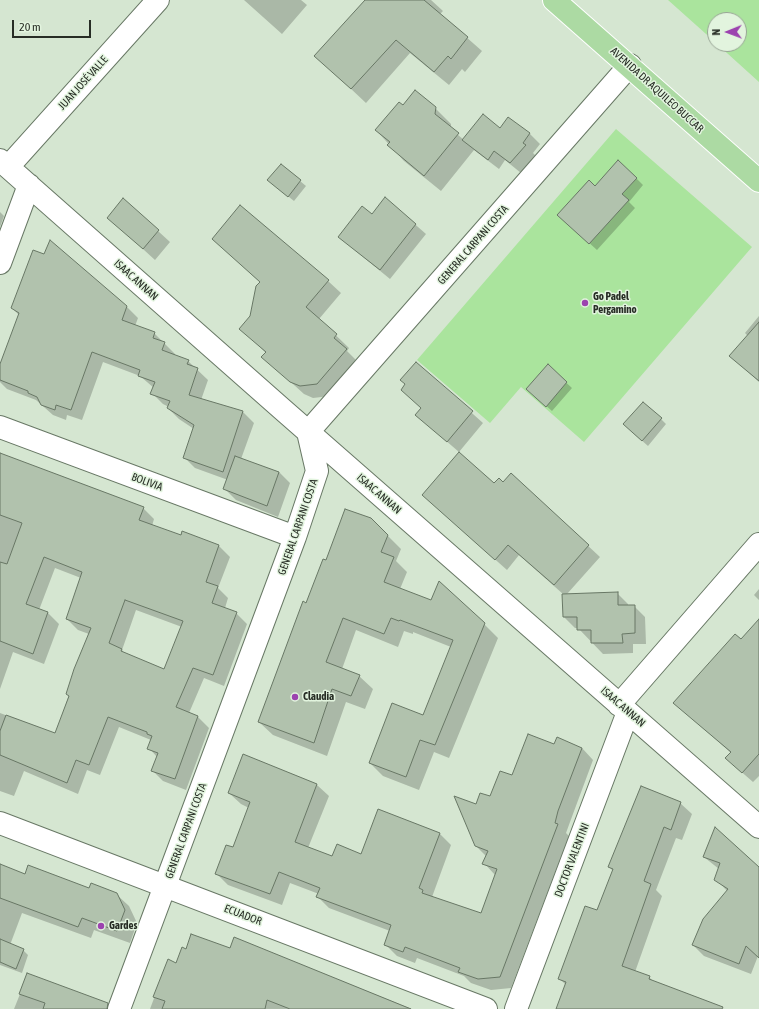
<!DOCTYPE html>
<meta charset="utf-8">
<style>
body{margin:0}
#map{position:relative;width:759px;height:1009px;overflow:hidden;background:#d5e6d1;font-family:"Asap Condensed",sans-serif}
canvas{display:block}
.north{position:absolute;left:707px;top:12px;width:40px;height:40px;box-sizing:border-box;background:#e2f4de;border:1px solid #97a494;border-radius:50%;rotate:269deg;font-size:11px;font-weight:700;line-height:16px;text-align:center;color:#272d25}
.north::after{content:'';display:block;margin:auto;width:14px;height:18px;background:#9c43af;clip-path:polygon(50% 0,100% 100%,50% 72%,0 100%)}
.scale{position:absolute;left:12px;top:20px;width:79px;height:18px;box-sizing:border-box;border:2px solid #272d25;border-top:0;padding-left:5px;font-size:12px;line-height:14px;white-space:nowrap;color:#272d25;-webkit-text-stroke:3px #e2f4de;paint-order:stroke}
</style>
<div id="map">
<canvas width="759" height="1009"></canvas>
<div class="north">N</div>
<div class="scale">20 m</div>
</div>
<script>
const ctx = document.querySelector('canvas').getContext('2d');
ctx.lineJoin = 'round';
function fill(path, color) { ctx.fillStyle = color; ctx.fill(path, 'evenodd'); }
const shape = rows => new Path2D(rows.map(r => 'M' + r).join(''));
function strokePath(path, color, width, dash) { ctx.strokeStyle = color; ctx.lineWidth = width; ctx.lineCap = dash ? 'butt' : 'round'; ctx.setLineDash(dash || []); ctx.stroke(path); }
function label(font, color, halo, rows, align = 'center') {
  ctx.font = font + ' "Asap Condensed",sans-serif'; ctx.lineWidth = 3; ctx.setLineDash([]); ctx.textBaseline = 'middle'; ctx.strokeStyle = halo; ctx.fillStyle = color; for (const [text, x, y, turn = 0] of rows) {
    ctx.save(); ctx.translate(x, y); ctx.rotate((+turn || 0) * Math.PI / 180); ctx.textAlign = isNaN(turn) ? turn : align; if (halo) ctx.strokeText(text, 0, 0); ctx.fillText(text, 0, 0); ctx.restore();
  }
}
fill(shape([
 [668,0,759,0,759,82,717,44,739,44,739,20,715,20,715,42],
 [616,129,752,247,584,442,521,387,490,423,417,360]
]), '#aae49d');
fill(shape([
 [244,0,301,0,307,5,282,34],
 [367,0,431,0,443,11,440,14,482,51,465,72,462,69,449,85,410,53,366,103,316,56],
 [403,106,435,108,451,124,451,129,464,140,500,130,509,119,530,134,540,144,533,153,536,156,521,173,505,160,499,169,474,150,441,191,404,161,376,130],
 [281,165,306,186,294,201,274,185],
 [636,178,643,185,629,202,635,208,597,250,566,222],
 [385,198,426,234,390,279,339,237,372,215],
 [123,199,170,242,155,260,109,218],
 [0,212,4,216,0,227],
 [213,239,328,281,341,293,319,319,349,348,347,351,359,363,330,396,313,398,304,394,263,357,266,353,241,329,251,317,261,283],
 [127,307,138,318,135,326,154,333,175,354,175,356,188,361,208,380,201,400,243,412,254,423,241,459,279,472,290,483,278,517,236,500,225,489,228,480,195,468,184,457,194,429,179,419,168,408,169,407,163,404,152,393,154,388,140,376,103,362,82,420,67,415,66,420,53,415,36,400,7,389,0,382,0,367,19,315,12,308],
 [759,316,759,382,731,356,748,336,745,333],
 [416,363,483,423,459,452,416,415,422,408],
 [548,366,572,388,552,411,533,394],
 [661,419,666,424,648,446,630,430],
 [0,454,143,508,154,519,152,526,181,536,219,546,230,557,218,588,228,598,225,608,236,613,247,624,224,686,204,678,189,713,198,717,209,728,186,790,163,781,152,770,157,757,149,748,151,740,119,727,100,775,87,770,78,794,24,771,14,796,0,791,0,713,56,734,89,634,78,630,67,619,81,578,55,568,39,610,48,613,59,624,44,664,13,652,0,689],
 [136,610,182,627,165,671,125,654,122,650],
 [511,474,600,557,567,594,617,593,628,604,628,606,634,606,645,617,646,644,633,644,633,653,603,654,578,628,575,628,564,617,563,594,519,555,507,570,435,506,494,485,504,483],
 [387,535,401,549,396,561,407,572,400,589,484,624,498,638,449,758,434,752,419,790,383,776,370,763,423,716,451,647,413,632,413,634,404,631,398,647,356,630,342,669,359,676,373,689,365,709,346,702,327,756,273,735,259,722,306,604,327,561],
 [759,589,759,600,754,595],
 [759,621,759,776,753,782,737,768,731,753,675,703,741,641],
 [555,745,582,748,593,760,570,822,566,833,569,836,511,988,491,990,471,983,464,976,417,958,415,963,397,956,385,944,390,931,329,908,318,897,319,894,290,883,282,905,228,885,216,873,233,849,249,808,241,804,229,793,244,755,317,785,329,796,308,848,333,857,361,855,440,834,451,845,432,897,481,914,495,875,484,863,486,856,475,845,476,805,491,798,513,777],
 [680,803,692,814,682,840,676,838,656,890,662,896,635,972,649,977,655,983,724,1009,563,1009,566,985,559,978,597,911,613,871,609,867],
 [704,857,759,868,759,958,758,956,751,974,704,956,693,945,727,891,716,879,719,869],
 [0,865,26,875,116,894,129,906,137,923,130,943,94,930,91,938,22,913,10,945,23,950,28,955,22,973,0,965],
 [235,939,412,1009,150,1009,168,961,177,964,186,950,231,950],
 [28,974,102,1009,14,1009]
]), '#0003');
const building = shape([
 [365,0,424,0,468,37,451,59,448,56,434,72,396,40,351,89,314,56,365,0],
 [415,90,436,107,435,114,459,133,424,176,387,145,390,142,375,130,399,102,403,105,415,90],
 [483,114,500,128,508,117,530,133,523,143,526,145,510,163,494,151,488,160,462,140,483,114],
 [618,160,637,178,622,194,629,200,589,244,557,215,589,180,595,186,618,160],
 [281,164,301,180,288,197,267,180,281,164],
 [385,197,416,224,380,270,338,237,362,206,372,214,385,197],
 [123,198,159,230,143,249,107,218,123,198],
 [240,205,329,280,306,307,337,334,334,338,347,349,317,384,300,386,290,382,261,357,266,352,239,329,250,316,256,286,260,282,212,239,240,205],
 [50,240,127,306,122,320,155,332,153,338,165,342,162,350,189,360,187,364,198,368,189,395,243,411,223,472,183,458,194,425,167,408,170,401,150,394,155,382,138,376,140,370,92,352,71,410,56,405,55,410,41,405,37,397,28,393,28,391,0,380,0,364,19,313,11,308,33,250,44,254,50,240],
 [759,322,759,381,729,356,759,322],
 [416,362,473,411,447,442,415,415,421,408,401,390,405,384,400,380,416,362],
 [548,364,567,382,546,407,526,389,548,364],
 [643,402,662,418,642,441,623,424,643,402],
 [459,452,494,483,499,478,503,482,511,473,589,545,554,585,508,545,495,560,422,495,459,452],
 [0,453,144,507,139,520,181,535,182,531,219,545,206,582,218,586,212,603,237,612,213,675,193,668,176,707,198,716,175,779,151,771,158,753,147,749,152,736,147,734,147,732,108,717,89,765,76,760,67,783,0,755,0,731,6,715,55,733,69,696,66,694,74,669,91,628,66,619,82,572,44,557,26,604,48,612,33,654,0,641,0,562,7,564,22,523,0,515,0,453],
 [125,600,183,621,164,669,121,651,122,649,109,643,125,600],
 [235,456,279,472,267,506,223,489,235,456],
 [345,509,371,518,388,535,381,552,394,557,384,582,431,600,439,581,485,623,435,745,420,740,406,777,369,763,392,703,423,715,453,640,400,620,399,621,391,618,384,634,343,618,326,662,360,675,351,696,332,689,314,743,258,722,303,601,306,603,323,559,326,560,345,509],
 [618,592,618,605,635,605,635,633,622,634,623,643,591,643,591,630,577,630,577,617,563,617,562,594,618,592],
 [759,619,759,754,742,773,725,758,731,752,673,703,735,634,741,639,759,619],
 [528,734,554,744,557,737,582,748,558,811,555,823,558,824,500,977,478,979,458,972,460,968,405,947,403,952,384,945,391,925,316,897,320,888,279,872,270,894,215,874,226,845,233,847,250,802,228,793,243,754,317,784,295,842,332,856,337,844,361,854,378,809,440,833,419,888,423,890,422,893,481,913,497,869,482,864,488,851,475,846,454,796,476,804,480,793,490,796,500,771,512,775,528,734],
 [641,786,681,802,671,830,664,827,644,881,651,884,622,966,650,976,649,979,723,1007,722,1009,556,1009,566,982,558,979,585,906,597,910,613,869,608,867,641,786],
 [715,827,759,867,759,958,746,946,739,964,692,945,703,919,728,889,714,880,720,863,703,857,715,827],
 [0,864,25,874,28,865,89,888,91,883,117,893,125,910,117,931,82,918,78,927,0,898,0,864],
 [191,934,230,948,234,937,411,1009,290,1009,267,1000,265,1009,162,1009,165,1001,153,997,168,959,176,963,182,947,186,949,191,934],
 [0,939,24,949,16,969,0,962,0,939],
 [27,973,108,1003,107,1009,43,1009,45,1003,19,994,27,973]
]);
fill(building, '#b1c2ad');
strokePath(building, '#687765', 1);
const minor = shape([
 [0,160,282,409,759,827],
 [8,167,158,0],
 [0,263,29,185],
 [0,427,295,537],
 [308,432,630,65],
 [619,705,759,544],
 [0,823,486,1009],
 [119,1009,295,537,317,471,308,432],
 [516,1009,628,712]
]);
const trunk = shape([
 [554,0,759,181]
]);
strokePath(minor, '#687865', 24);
strokePath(trunk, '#fff', 24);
strokePath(minor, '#fff', 22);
strokePath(trunk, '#acdaa3', 22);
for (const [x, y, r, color] of [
 [585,303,4,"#9c43af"],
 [295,697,4,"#9c43af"],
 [101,926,4,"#9c43af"]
]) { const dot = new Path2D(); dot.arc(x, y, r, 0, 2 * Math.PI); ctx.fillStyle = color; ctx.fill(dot); strokePath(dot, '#e2f4de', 1.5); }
label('11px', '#272d25', '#e2f4de', [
 ["JUAN JOSÉ VALLE",83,83,-48],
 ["AVENIDA DR AQUILEO BUCCAR",657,90,42],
 ["GENERAL CARPANI COSTA",473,245,-49],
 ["ISAAC ANNAN",136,280,42],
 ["BOLIVIA",147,482,20],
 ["ISAAC ANNAN",379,494,41],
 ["GENERAL CARPANI COSTA",298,527,-71],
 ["ISAAC ANNAN",623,707,41],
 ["GENERAL CARPANI COSTA",186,831,-70],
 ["DOCTOR VALENTINI",572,860,-69],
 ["ECUADOR",243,915,21]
]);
label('bold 11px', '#272d25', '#e2f4de', [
 ["Go Padel",593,297],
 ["Pergamino",593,310],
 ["Claudia",303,697],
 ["Gardes",109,926]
], 'left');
</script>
